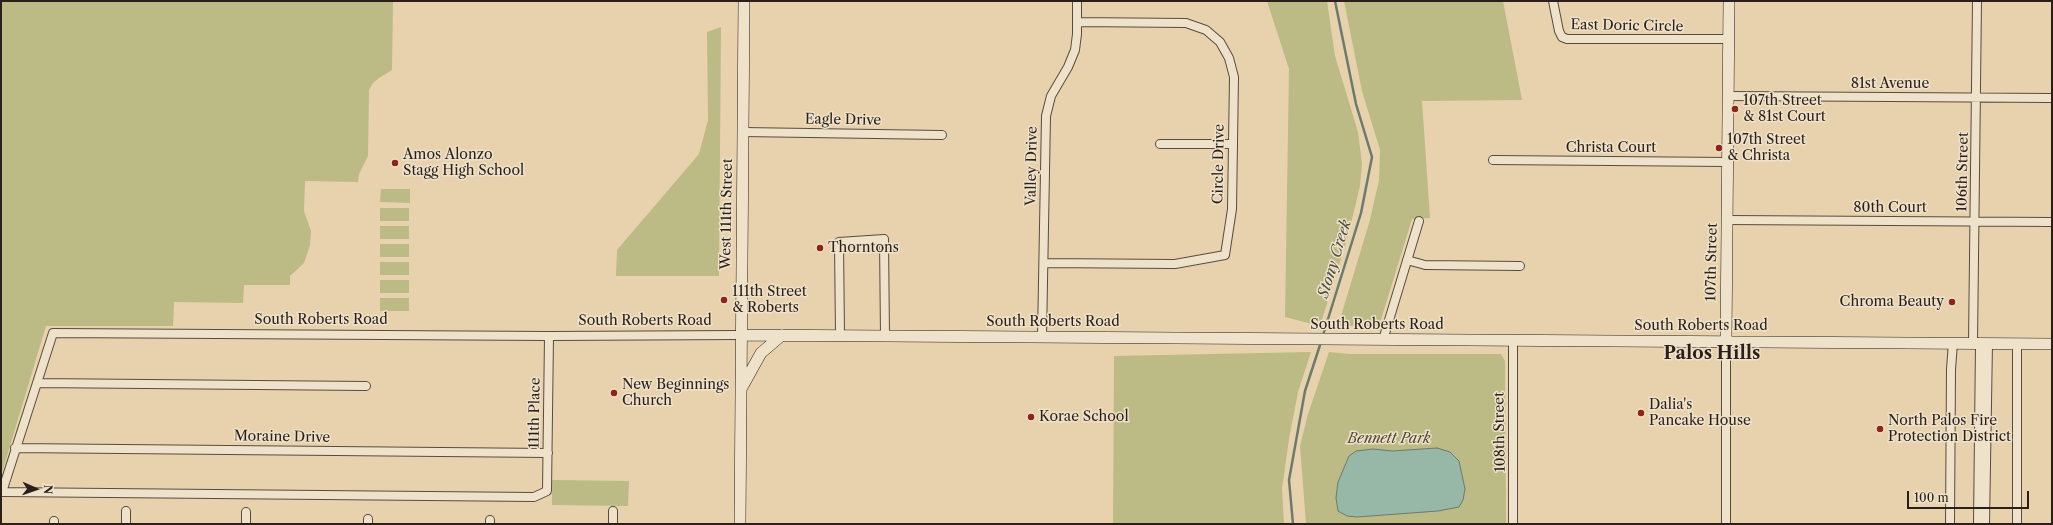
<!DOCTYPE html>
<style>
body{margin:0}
#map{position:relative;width:2053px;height:525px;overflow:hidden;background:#e7d2ad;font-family:"Libre Caslon Text",serif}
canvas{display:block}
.frame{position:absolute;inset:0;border:2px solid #2a1f19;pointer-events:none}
.north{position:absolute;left:16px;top:469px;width:40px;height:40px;-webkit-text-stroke:3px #efe2ca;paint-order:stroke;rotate:92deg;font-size:11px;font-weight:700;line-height:16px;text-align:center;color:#2a1f19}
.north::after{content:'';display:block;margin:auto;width:14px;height:18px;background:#2a1f19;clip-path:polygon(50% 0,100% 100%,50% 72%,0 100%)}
.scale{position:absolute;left:1907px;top:491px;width:122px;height:18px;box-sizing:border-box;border:2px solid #2a1f19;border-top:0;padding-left:5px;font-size:12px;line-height:14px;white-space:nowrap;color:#2a1f19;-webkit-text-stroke:3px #efe2ca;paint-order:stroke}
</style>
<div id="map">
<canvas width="2053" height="525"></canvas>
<div class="frame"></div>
<div class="north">N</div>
<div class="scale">100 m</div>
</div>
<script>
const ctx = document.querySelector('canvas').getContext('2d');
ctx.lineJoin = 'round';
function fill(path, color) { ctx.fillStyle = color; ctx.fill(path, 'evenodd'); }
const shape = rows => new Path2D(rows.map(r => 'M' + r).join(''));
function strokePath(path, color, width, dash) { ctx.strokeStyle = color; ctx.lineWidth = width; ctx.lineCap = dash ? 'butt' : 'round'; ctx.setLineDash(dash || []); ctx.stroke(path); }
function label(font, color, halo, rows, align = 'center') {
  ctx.font = font + ' "Libre Caslon Text",serif'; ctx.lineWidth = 3; ctx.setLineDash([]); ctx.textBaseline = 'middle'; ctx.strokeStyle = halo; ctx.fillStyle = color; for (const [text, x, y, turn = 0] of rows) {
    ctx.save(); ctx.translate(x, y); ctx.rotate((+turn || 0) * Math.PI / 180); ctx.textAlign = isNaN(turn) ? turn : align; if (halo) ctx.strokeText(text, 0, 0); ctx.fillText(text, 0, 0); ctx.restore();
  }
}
fill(shape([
 [1,1,393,1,392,70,379,78,373,83,369,90,368,156,359,174,358,182,305,181,304,211,311,231,310,245,304,263,290,276,290,285,244,285,243,303,174,302,173,326,46,326,1,476],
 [1267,1,1327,1,1335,56,1358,132,1362,164,1360,186,1348,236,1320,326,1285,317,1289,69],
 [1344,1,1503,1,1522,100,1422,101,1430,218,1412,219,1379,326,1338,326,1370,220,1379,180,1380,150,1362,91],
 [721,27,719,276,616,276,617,250,699,154,708,120,707,32],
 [381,189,410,189,410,203,380,202],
 [380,208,409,208,409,221,380,221],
 [380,226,409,226,409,239,380,239],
 [380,244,409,244,409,257,380,257],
 [380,262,409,262,409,275,380,275],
 [380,280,409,280,409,293,380,293],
 [380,298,409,298,409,311,380,311],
 [1311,352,1298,392,1289,439,1282,489,1284,524,1113,524,1114,356],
 [1329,352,1350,354,1501,354,1505,361,1506,524,1306,524,1300,446,1308,414],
 [552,480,629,481,628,506,552,505]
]), '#bcba85');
const water = shape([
 [1437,448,1450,452,1459,461,1465,489,1463,500,1459,507,1438,511,1357,517,1347,516,1338,511,1336,498,1338,482,1349,456,1356,451,1373,449,1392,451,1437,448]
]);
fill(water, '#97b8a6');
strokePath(water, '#6b7b6e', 1);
strokePath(shape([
 [1323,335,1361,213,1372,157,1356,104,1335,1],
 [1293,524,1289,480,1305,391,1321,342]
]), '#6b7b6e', 2.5);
const street = shape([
 [1553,1,1559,31,1562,37,1567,39,1729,39],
 [1728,96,2052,98],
 [743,132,942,135],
 [1160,144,1233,144],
 [1493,160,1728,162],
 [1727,220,2052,222],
 [1407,260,1425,265,1520,266],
 [1044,263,1175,264,1225,255,1232,209,1234,77,1229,58,1220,42,1206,30,1186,23,1077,22],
 [549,336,547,491,534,497,2,492,53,333,549,336,740,335],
 [840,336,839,242,884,239,885,337],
 [1042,337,1046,116,1051,96,1068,67,1075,50,1077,34,1077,1],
 [1383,340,1419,221],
 [1513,340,1513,524],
 [1726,341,1726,524],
 [1973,343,1977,1],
 [2017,343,2017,524],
 [37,383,366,386],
 [15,448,548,453],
 [126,511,126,524],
 [54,524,54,521],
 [246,524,246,512],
 [368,524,368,519],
 [490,524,490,520],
 [613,524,613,511],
 [1950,524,1951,369,1953,343],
 [1978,524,1980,343],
 [1985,524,1988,343]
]);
const secondary = shape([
 [740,335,2052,344],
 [1726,341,1729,1],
 [741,389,761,353,782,335],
 [740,524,744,1]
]);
strokePath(street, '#594c3e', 10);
strokePath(secondary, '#2a1f19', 12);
strokePath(street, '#efe2ca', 8);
strokePath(secondary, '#efe2ca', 11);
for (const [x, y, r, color] of [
 [1735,109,4,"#8f2418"],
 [1719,148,4,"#8f2418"],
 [395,163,4,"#8f2418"],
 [820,248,4,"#8f2418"],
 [724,300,4,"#8f2418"],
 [1952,302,4,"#8f2418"],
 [614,393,4,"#8f2418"],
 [1641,413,4,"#8f2418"],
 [1031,417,4,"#8f2418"],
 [1880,429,4,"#8f2418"]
]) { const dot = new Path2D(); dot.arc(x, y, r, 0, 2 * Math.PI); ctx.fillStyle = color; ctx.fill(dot); strokePath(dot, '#efe2ca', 1.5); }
label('14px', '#2a1f19', '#efe2ca', [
 ["East Doric Circle",1627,26,1],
 ["81st Avenue",1890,84],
 ["Eagle Drive",843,120,1],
 ["Christa Court",1611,148],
 ["Circle Drive",1219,164,-89],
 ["Valley Drive",1032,166,-89],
 ["106th Street",1963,172,-89],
 ["80th Court",1890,208],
 ["West 111th Street",727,214,-89],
 ["107th Street",1712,262,-89],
 ["South Roberts Road",321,320],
 ["South Roberts Road",645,321],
 ["South Roberts Road",1053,322],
 ["South Roberts Road",1377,325],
 ["South Roberts Road",1701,326],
 ["111th Place",535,413,-89],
 ["108th Street",1500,432,-91],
 ["Moraine Drive",282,437,1]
]);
label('14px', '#2a1f19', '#efe2ca', [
 ["107th Street",1743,101],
 ["& 81st Court",1743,117],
 ["107th Street",1727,140],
 ["& Christa",1727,156],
 ["Amos Alonzo",403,155],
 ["Stagg High School",403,171],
 ["Thorntons",828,248],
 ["111th Street",732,292],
 ["& Roberts",732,308],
 ["Chroma Beauty",1944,302,"right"],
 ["New Beginnings",622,385],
 ["Church",622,401],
 ["Dalia's",1649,405],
 ["Pancake House",1649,421],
 ["Korae School",1039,417],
 ["North Palos Fire",1888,421],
 ["Protection District",1888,437]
], 'left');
label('italic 14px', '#4e4634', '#efe2ca', [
 ["Bennett Park",1389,439]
]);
label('italic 15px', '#4b4d43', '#efe2ca', [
 ["Stony Creek",1335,259,-73]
]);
label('bold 18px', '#2a1f19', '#efe2ca', [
 ["Palos Hills",1712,354]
]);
</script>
